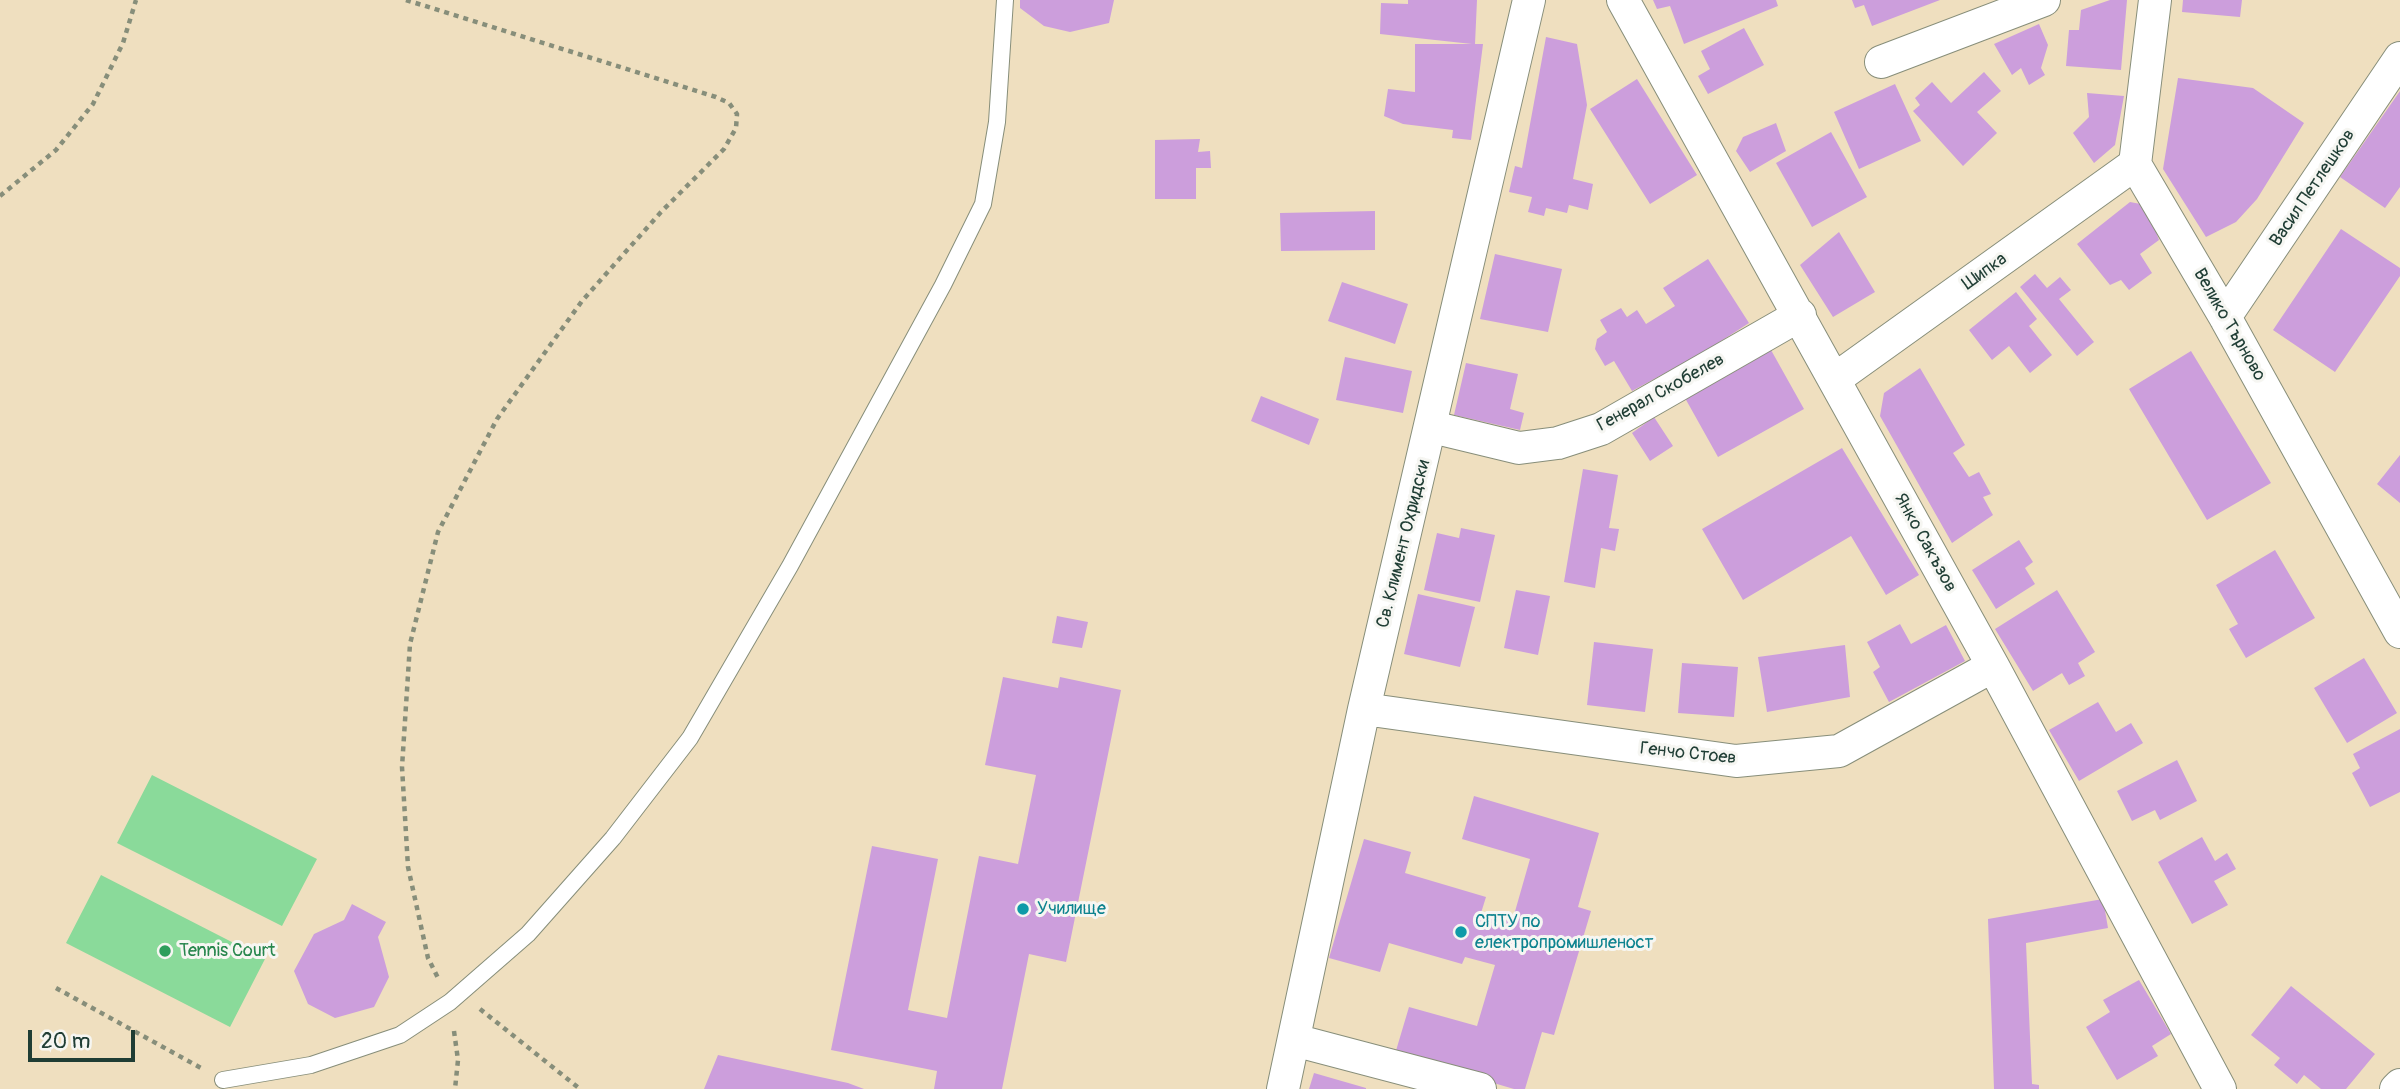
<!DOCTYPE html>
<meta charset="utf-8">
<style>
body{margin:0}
#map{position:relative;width:2400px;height:1089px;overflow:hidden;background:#efdfbf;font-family:Pangolin,sans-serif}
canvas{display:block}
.scale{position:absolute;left:28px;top:1030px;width:107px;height:32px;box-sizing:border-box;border:4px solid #1f3d34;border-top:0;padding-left:9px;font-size:21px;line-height:24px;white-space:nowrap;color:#1f3d34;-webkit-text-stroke:5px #f6f6f2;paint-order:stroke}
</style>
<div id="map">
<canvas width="2400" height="1089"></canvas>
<div class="scale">20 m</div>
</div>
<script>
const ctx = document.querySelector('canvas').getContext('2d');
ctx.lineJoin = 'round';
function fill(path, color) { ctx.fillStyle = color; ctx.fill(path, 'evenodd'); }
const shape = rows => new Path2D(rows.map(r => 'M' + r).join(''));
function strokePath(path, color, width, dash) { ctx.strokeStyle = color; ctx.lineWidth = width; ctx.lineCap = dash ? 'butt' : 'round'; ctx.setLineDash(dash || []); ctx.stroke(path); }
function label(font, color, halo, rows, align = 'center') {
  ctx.font = font + ' Pangolin,sans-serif'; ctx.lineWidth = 6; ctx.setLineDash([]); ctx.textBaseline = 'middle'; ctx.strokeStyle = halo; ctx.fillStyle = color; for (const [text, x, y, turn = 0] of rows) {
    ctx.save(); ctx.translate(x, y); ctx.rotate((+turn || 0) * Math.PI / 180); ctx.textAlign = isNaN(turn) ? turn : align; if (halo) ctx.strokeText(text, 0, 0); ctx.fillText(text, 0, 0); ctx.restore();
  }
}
fill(shape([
 [152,775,317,859,282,926,117,843],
 [101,875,265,959,230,1027,66,943]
]), '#8ada9a');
fill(shape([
 [1020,0,1114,0,1109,23,1070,32,1044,26,1020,8],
 [1408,0,1477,0,1475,44,1483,44,1471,140,1452,138,1453,130,1403,124,1384,116,1388,89,1415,92,1415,44,1472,44,1380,34,1381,3,1408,4],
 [1653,0,1776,0,1778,6,1684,44,1670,6,1657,9],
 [1852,0,1940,0,1872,26,1864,5,1855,8],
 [2110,0,2127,0,2121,70,2066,66,2069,30,2079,30,2081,10],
 [2183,0,2242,0,2240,17,2182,12],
 [2039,24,2048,45,2041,68,2045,75,2029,85,2021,68,2012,75,1994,44],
 [1744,28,1764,65,1708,94,1698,76,1710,69,1701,51],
 [1546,37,1577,44,1587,105,1573,179,1593,184,1588,210,1569,205,1567,213,1546,208,1544,216,1528,212,1532,197,1509,192,1515,166,1522,168],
 [1984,72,2001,91,1977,112,1997,133,1963,166,1913,111,1920,105,1915,98,1932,82,1951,103],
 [2178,78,2253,88,2304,123,2257,199,2236,222,2206,237,2163,169],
 [1637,79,1697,175,1650,204,1590,109],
 [1895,84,1921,141,1859,169,1834,112],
 [2400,91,2400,187,2385,208,2340,177],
 [2087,93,2124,96,2115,145,2094,163,2073,133,2089,117],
 [1776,123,1786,151,1750,172,1736,151,1743,137],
 [1831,132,1867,197,1812,227,1776,163],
 [1200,139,1198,152,1210,151,1211,168,1196,168,1196,199,1155,199,1155,140],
 [2130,202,2146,205,2159,240,2140,254,2152,273,2129,290,2121,280,2110,285,2077,244],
 [1375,211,1375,250,1281,251,1280,213],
 [2341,229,2400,268,2400,276,2335,372,2273,330],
 [1839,232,1875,292,1833,317,1800,265],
 [1495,254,1562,269,1548,332,1480,319],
 [1708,259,1749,323,1704,352,1632,391,1614,361,1605,366,1595,349,1597,339,1607,332,1600,320,1621,308,1627,317,1637,310,1646,324,1675,306,1663,288],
 [2035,274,2047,288,2060,277,2071,290,2059,299,2094,342,2077,356,2020,287],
 [1342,282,1408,304,1395,344,1328,321],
 [2016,292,2037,319,2029,326,2052,355,2030,373,2009,346,1992,360,1969,330],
 [1771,350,1804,409,1718,457,1685,398],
 [2191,351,2271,483,2207,520,2129,389],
 [1345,357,1412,371,1403,413,1336,400],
 [1466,363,1518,374,1510,409,1524,413,1520,430,1454,415],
 [1920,368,1965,445,1953,453,1969,477,1979,472,1991,494,1983,497,1993,515,1952,543,1880,416,1884,393],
 [1261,396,1319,419,1309,445,1251,421],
 [1654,417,1673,446,1650,461,1632,433],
 [1842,448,1919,575,1886,595,1851,536,1743,600,1702,529],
 [2400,455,2400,503,2377,484],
 [1583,469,1618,475,1609,528,1619,529,1615,551,1601,548,1595,588,1564,582],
 [1461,528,1495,535,1480,602,1424,590,1437,533,1459,538],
 [2019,540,2033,562,2025,568,2035,584,1996,609,1972,570],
 [2275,550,2315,618,2246,658,2229,629,2238,624,2216,585],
 [1516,590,1550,596,1538,655,1504,648],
 [2057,590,2095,652,2078,663,2085,676,2069,685,2062,673,2033,691,1995,629],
 [1418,594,1475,607,1460,667,1404,654],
 [1057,616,1088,622,1082,648,1052,643],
 [1900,624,1911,644,1946,625,1965,661,1889,702,1873,672,1880,667,1867,642],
 [1594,642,1653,649,1645,712,1587,705],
 [1845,645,1850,697,1767,712,1758,657],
 [2364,658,2397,713,2347,743,2314,688],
 [1682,663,1738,667,1734,717,1678,713],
 [1003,677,1058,688,1060,677,1121,690,1066,962,1029,954,1002,1089,934,1089,937,1071,831,1050,872,846,938,859,908,1010,947,1018,979,856,1018,864,1036,775,985,765],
 [2098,702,2116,732,2131,723,2143,743,2079,781,2049,730],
 [2400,729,2400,792,2370,807,2352,773,2360,768,2353,754],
 [2177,760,2197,801,2160,820,2155,810,2132,821,2117,791],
 [1474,796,1599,833,1578,907,1591,911,1554,1035,1542,1032,1525,1089,1514,1089,1395,1054,1409,1007,1477,1026,1495,965,1465,957,1462,964,1389,943,1380,972,1329,958,1364,839,1411,852,1405,873,1486,897,1481,913,1512,922,1530,859,1462,839],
 [2202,837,2215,861,2227,853,2236,869,2214,881,2228,905,2192,924,2158,862],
 [2103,899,2108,928,2026,943,2032,1084,2039,1085,2039,1089,1994,1089,1988,919],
 [352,904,386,922,378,937,389,977,374,1007,335,1018,308,1004,294,971,314,934,344,920],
 [2139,980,2171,1034,2152,1046,2158,1056,2117,1080,2086,1027,2110,1012,2103,1000],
 [2291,986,2375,1054,2346,1089,2321,1089,2304,1075,2297,1084,2274,1065,2280,1058,2251,1035],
 [718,1055,848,1083,864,1089,704,1089],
 [1314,1073,1366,1088,1366,1089,1309,1089]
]), '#cc9edc');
const lane = shape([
 [223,1080,311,1065,400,1035,450,1002,528,934,613,838,690,738,790,566,943,285,983,204,997,122,1005,0]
]);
const street = shape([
 [1623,0,1993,666,2220,1089],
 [2155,0,2135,164,2225,317,2400,632],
 [1881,62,2044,0],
 [2225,317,2400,58],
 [1835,379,2135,164],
 [1432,427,1519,448,1558,443,1601,429,1800,315],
 [1364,709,1736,761,1839,751,1993,666],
 [1294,1040,1480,1089],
 [1283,1089,1364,709,1529,0],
 [2396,1089,2400,1085]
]);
strokePath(lane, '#878e7a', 18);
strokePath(street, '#878e7a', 34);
strokePath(shape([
 [406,0,716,97,729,103,737,114,736,128,724,149,661,212,582,301,497,419,438,532,410,644,402,767,408,867,428,958,439,980],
 [0,196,56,150,93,104,123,43,136,0],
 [56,988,201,1068],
 [480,1009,580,1089],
 [454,1031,458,1060,455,1089]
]), '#878e7a', 4.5, [5, 5]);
strokePath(lane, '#fff', 16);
strokePath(street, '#fff', 32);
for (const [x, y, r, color] of [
 [1023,909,7,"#0f9aa8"],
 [1461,932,7,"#0f9aa8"],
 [165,951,7,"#2e9e5b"]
]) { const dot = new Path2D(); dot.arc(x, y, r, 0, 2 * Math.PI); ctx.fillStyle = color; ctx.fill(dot); strokePath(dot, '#f6f6f2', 2.5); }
label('18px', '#1f3d34', '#f6f6f2', [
 ["Васил Петлешков",2313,188,-56],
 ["Шипка",1985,272,-36],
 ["Велико Търново",2229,325,60],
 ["Генерал Скобелев",1661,393,-29],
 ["Янко Сакъзов",1925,543,61],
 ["Св. Климент Охридски",1404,544,-76],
 ["Генчо Стоев",1688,754,6]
]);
label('18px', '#0d838f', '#f6f6f2', [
 ["Училище",1037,909],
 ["СПТУ по",1475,922],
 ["електропромишленост",1475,943]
], 'left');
label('18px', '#27864d', '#f6f6f2', [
 ["Tennis Court",179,951]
], 'left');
</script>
